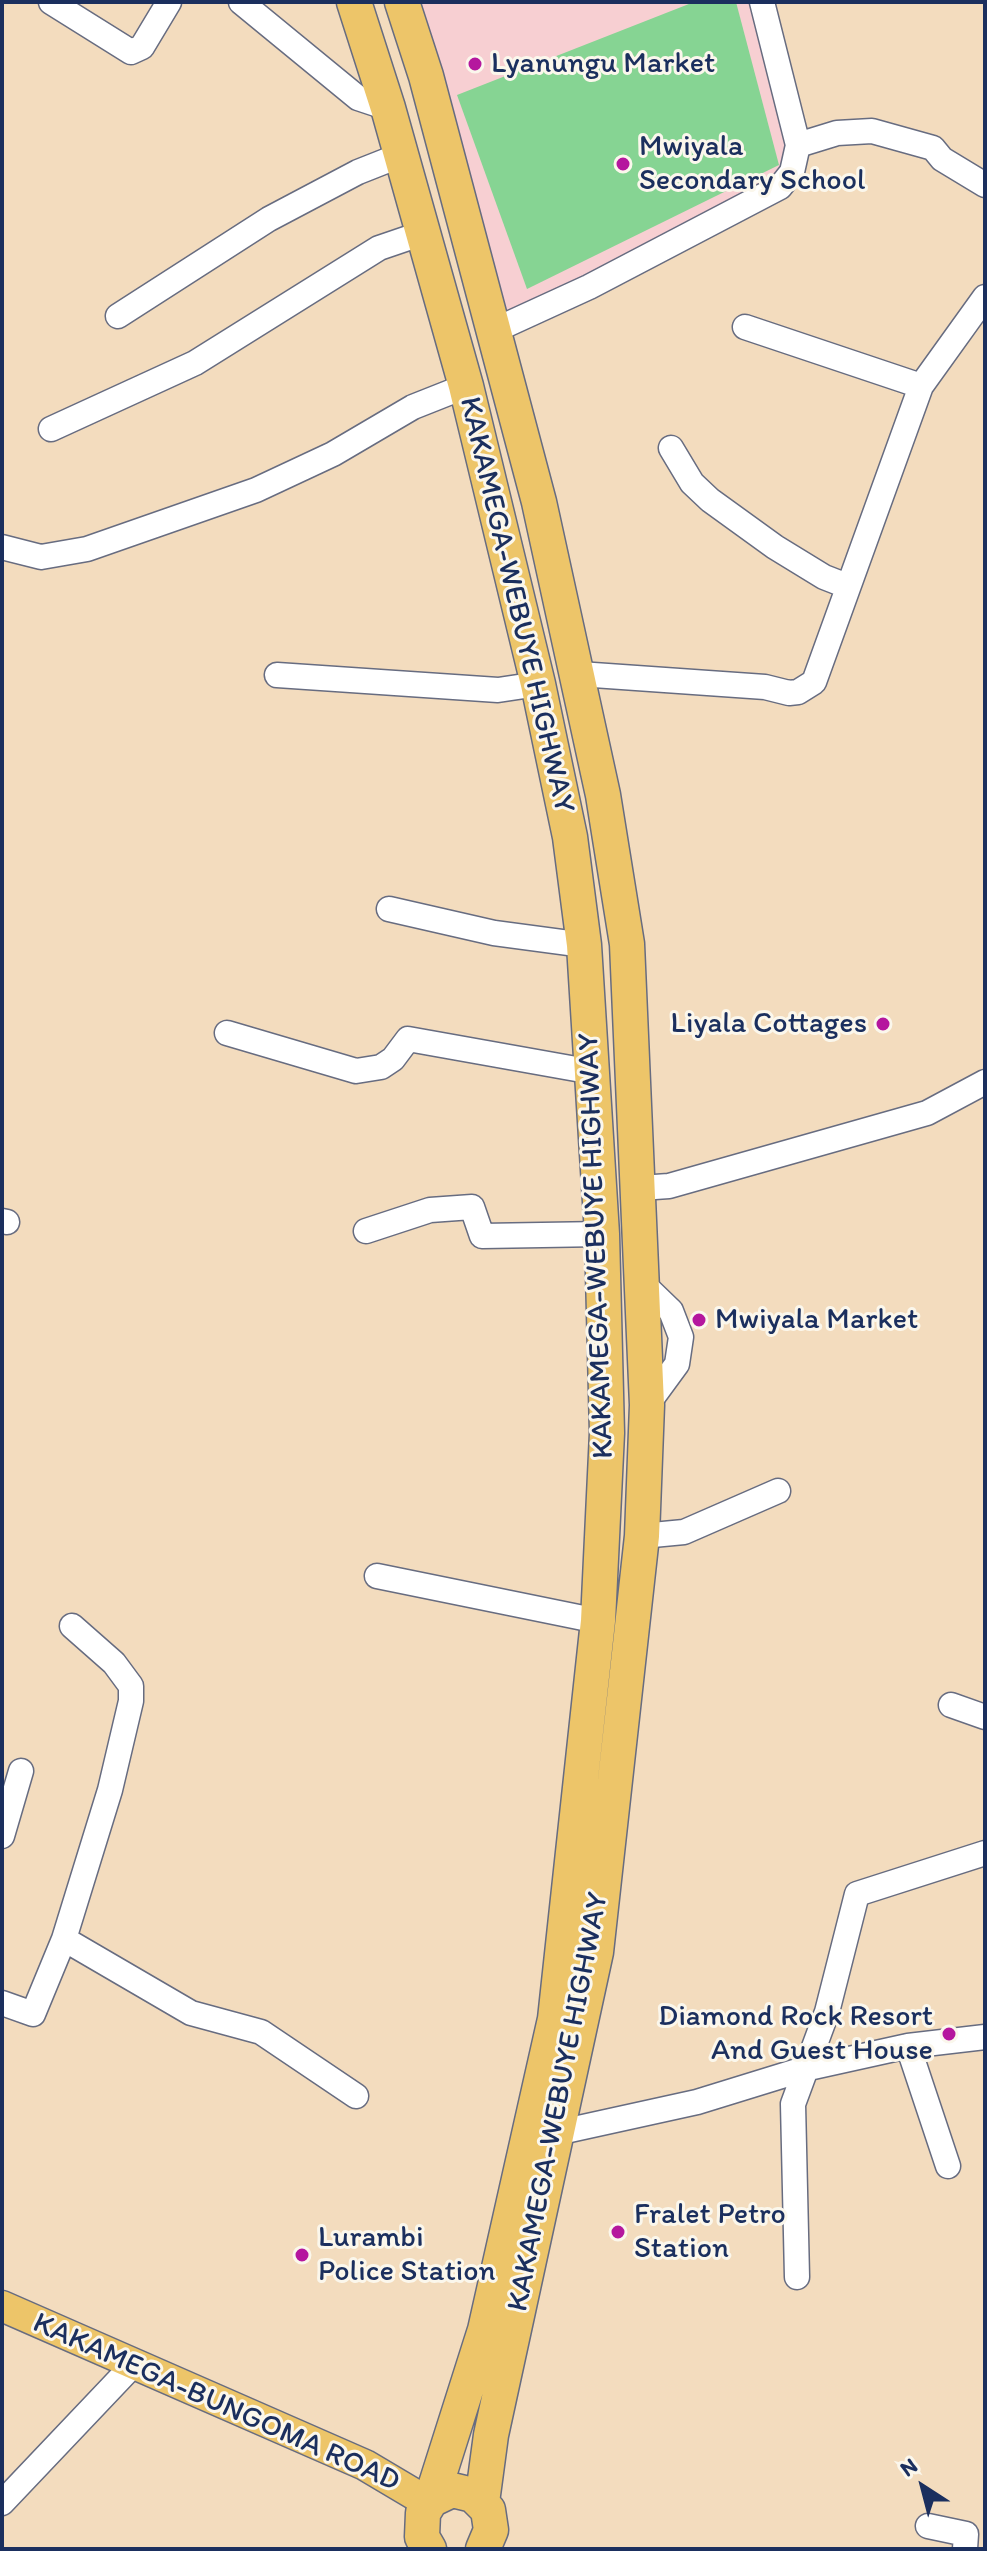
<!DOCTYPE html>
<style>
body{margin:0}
#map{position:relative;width:987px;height:2551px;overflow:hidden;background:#f3dcbe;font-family:Itim,sans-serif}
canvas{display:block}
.frame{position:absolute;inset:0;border:4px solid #1b2f5e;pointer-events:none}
.north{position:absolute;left:883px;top:2447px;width:80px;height:80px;-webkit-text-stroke:6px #fbf7ec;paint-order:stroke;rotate:324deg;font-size:22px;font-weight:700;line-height:32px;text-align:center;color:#1b2f5e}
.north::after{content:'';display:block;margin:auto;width:28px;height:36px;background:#1b2f5e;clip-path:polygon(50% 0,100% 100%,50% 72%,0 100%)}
</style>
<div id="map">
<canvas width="987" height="2551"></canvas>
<div class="frame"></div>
<div class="north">N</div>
</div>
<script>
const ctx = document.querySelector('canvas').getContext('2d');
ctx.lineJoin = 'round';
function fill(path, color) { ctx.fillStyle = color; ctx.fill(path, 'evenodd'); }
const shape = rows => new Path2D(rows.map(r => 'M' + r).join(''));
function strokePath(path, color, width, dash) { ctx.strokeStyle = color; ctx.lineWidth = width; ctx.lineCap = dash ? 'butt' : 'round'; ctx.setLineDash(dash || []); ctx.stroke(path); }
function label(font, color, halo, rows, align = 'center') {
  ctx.font = font + ' Itim,sans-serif'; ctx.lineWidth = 6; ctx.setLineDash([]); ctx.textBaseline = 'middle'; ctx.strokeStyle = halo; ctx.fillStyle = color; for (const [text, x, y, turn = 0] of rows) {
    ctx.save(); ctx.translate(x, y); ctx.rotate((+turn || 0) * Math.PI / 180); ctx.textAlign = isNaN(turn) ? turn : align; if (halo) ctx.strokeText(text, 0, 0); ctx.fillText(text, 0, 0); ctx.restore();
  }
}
fill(shape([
 [406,2,761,2,795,155,789,172,495,329]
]), '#f7cfd2');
fill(shape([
 [694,2,736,2,779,165,527,289,457,95]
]), '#86d493');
const minor = shape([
 [51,2,131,52,142,47,169,2],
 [241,2,358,98,388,108],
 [798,145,837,133,872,131,933,148,942,159,985,185],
 [118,316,269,219,358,172,401,155],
 [745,327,921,386],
 [493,331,589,287,780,187,792,172,798,145,762,2],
 [51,429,195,363,379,248,423,233],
 [671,448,692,483,710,500,775,547,824,577,847,586],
 [2,547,41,557,87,549,256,490,333,454,413,407,466,386],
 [579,674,765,687,789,693,798,692,814,682,921,386,985,297],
 [277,675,498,690,538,684],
 [389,909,494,933,584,945],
 [227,1033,356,1071,381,1067,393,1059,408,1039,593,1072],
 [640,1188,669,1186,927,1113,985,1082],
 [2,1221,7,1222],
 [366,1231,430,1210,472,1207,482,1236,602,1234],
 [643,1284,671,1311,681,1337,677,1364,647,1405],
 [642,1536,684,1532,778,1491],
 [377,1576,598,1621],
 [951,1705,985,1717],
 [2,1836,21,1771],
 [64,1939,191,2013,261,2032,356,2096],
 [2,2003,33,2014,64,1939,110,1790,131,1701,131,1686,114,1663,72,1626],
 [908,2046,948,2166],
 [556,2133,697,2102,804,2069,908,2046,985,2037],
 [797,2277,793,2104,827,2012,857,1894,985,1853],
 [2,2503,133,2365],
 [928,2526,966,2534,965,2549]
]);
const major = shape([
 [2,2306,365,2465,429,2503]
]);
const highway = shape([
 [354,2,388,108,466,386,538,684,570,837,584,945,602,1234,607,1433,598,1621,555,2019,485,2330,431,2500],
 [402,2,426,76,539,502,603,795,627,944,647,1405,642,1536,596,1952,491,2435,482,2502],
 [429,2549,422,2537,423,2513,431,2500,452,2490,473,2495,488,2510,491,2530,483,2549]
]);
strokePath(minor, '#676c80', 27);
strokePath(major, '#676c80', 33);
strokePath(highway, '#676c80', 37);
strokePath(minor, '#fff', 24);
strokePath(major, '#edc569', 30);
strokePath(highway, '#edc569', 34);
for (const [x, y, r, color] of [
 [475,64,8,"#b5179e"],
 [623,164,8,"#b5179e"],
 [883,1024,8,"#b5179e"],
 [699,1320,8,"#b5179e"],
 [949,2034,8,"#b5179e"],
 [618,2232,8,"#b5179e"],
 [302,2255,8,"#b5179e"]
]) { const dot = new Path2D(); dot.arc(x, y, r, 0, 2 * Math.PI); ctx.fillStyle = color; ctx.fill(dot); strokePath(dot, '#fbf7ec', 3); }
label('30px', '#1b2f5e', '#fbf7ec', [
 ["Lyanungu Market",491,64],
 ["Mwiyala",639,147],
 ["Secondary School",639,181],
 ["Liyala Cottages",867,1024,"right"],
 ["Mwiyala Market",715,1320],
 ["Diamond Rock Resort",933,2017,"right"],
 ["And Guest House",933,2051,"right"],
 ["Fralet Petro",634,2215],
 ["Station",634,2249],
 ["Lurambi",318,2238],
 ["Police Station",318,2272]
], 'left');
label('30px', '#1b2f5e', '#fbf7ec', [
 ["KAKAMEGA-WEBUYE HIGHWAY",516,605,77],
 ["KAKAMEGA-WEBUYE HIGHWAY",597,1246,-92],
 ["KAKAMEGA-WEBUYE HIGHWAY",559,2102,-79],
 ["KAKAMEGA-BUNGOMA ROAD",216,2403,24]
]);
</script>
